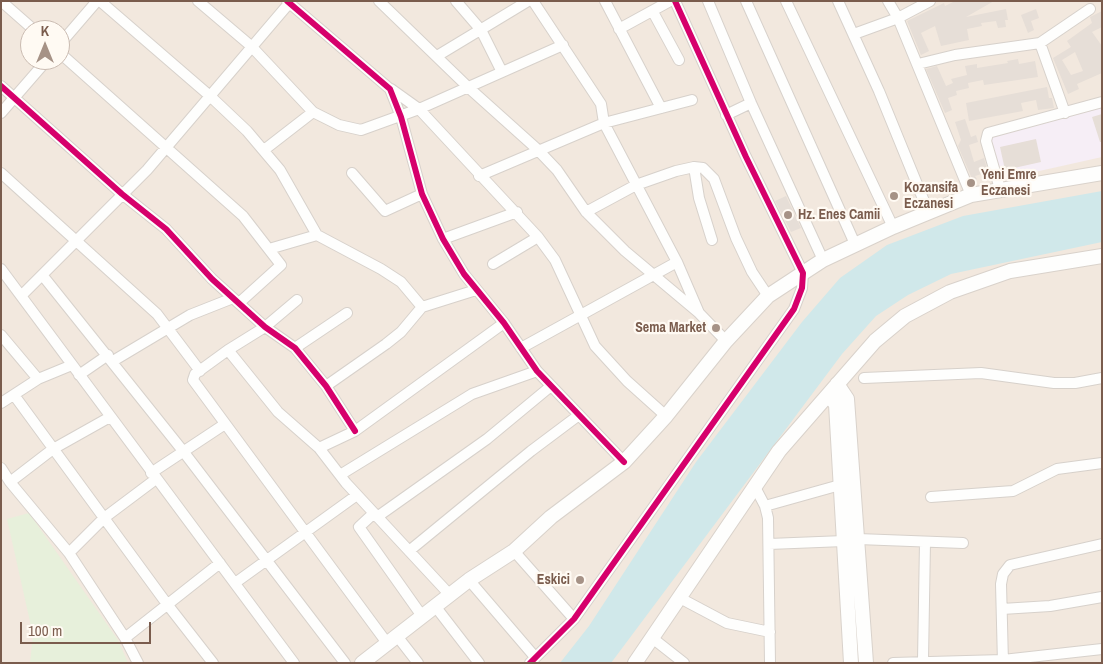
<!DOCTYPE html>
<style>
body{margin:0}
#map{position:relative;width:1103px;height:664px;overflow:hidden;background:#f9f5f0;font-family:"Archivo Narrow",sans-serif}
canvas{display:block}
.frame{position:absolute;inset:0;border:2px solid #7a5c4d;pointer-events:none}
.north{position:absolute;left:20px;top:20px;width:50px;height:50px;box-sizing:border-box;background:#fffaf3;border:1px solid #cabbb1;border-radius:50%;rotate:0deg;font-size:14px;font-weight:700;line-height:20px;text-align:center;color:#7a5c4d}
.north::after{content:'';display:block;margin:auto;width:18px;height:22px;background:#a69286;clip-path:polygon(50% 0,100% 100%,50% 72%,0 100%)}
.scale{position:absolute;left:20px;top:622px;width:131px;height:22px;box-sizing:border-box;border:2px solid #7a5c4d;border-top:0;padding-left:6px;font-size:15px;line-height:18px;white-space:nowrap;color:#7a5c4d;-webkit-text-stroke:4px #fffaf3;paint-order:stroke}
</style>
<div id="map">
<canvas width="1103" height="664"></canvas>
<div class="frame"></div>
<div class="north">K</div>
<div class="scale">100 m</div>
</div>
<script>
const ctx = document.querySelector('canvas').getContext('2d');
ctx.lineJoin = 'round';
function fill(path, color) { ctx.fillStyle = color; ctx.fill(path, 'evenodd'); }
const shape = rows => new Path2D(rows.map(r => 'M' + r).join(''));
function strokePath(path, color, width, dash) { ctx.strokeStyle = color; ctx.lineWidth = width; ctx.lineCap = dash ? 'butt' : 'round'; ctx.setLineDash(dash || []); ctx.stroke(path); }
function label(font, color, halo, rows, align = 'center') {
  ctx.font = font + ' "Archivo Narrow",sans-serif'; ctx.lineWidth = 4.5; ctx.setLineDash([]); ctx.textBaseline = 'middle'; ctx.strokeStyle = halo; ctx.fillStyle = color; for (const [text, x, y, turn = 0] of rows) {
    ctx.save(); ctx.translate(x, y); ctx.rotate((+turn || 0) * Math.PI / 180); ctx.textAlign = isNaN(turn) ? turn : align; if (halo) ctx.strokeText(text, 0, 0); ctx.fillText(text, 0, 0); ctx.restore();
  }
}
fill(shape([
 [1,1,1102,1,1102,663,1,663],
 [30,30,60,30,60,60,30,60]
]), '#f2e8de');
fill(shape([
 [1102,105,1102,157,999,180,989,138]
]), '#f6eef6');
fill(shape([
 [29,513,118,640,128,663,30,663,33,635,7,519]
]), '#e7f0db');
fill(shape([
 [1102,191,1102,242,951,274,908,295,876,316,842,354,611,663,560,663,589,626,696,462,802,322,840,278,887,245,963,216]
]), '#d0e8ea');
fill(shape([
 [955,1,994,1,966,17,1006,9,1008,20,1005,20,1006,27,998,28,996,21,981,23,982,26,967,29,969,40,941,46,935,26,921,33,929,51,921,55,907,21,944,3,945,6],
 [1036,9,1039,18,1031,21,1034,30,1028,33,1021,15],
 [1102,11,1102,27,1092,32,1102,46,1102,73,1077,84,1079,89,1068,94,1053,58,1071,47,1067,41,1092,23,1090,17],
 [1075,52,1083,71,1071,75,1062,60],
 [1018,59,1019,64,1035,61,1038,77,984,85,983,80,968,83,969,88,956,91,957,95,948,98,952,110,945,113,926,69,937,66,946,86,953,83,951,79,967,75,965,66,977,64,977,68,1008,63,1007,61],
 [1047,87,1049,98,1052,98,1054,108,1038,110,1036,100,1021,103,1023,111,969,121,966,103],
 [1102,114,1102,142,1100,142,1092,117],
 [965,119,971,137,976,135,978,142,969,145,974,162,984,158,988,172,975,176,977,179,973,181,958,146,961,140,955,122],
 [1036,139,1041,162,1005,170,1000,147],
 [786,196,801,228,791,232,775,201]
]), '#e6ded7');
const minor = shape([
 [1,1,34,30],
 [100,1,210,96,247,131,280,170,317,235,381,269,401,282,422,307],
 [198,1,251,46,313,112,339,125,361,130,419,109,563,45],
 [287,1,390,89,401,117,422,194,443,239,464,274,504,323,537,371,624,462],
 [379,1,469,88,537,149,557,170,586,212,625,251,699,313],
 [456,1,481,30,502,72],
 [533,1,601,104,604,123,677,262,699,313,726,341],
 [605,1,661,108],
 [708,1,751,103,823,260],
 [746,1,855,244],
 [786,1,893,227],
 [838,1,879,91,928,211],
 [888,1,898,18,971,195],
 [653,12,679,60],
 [619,29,670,1],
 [854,34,898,18,930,1],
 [1040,43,1065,113],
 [60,44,97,1],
 [60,53,243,216,281,265,239,303],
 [437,56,528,1],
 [918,64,955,55,1040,43,1090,9],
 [1,86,122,194,166,229,212,279,265,327,295,348,326,386,355,431],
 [391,89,419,109,538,237,555,260,595,346,627,381,666,416],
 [1,113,47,60],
 [726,115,751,103],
 [264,150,313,112],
 [694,167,699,198,712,240],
 [1,173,157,314,200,371],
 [352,173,385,211,422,194],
 [479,176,604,123,692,100],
 [1000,189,986,141,988,133,1102,102],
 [586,212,636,185,676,171,694,167,703,168,714,179,736,238,752,272,768,296],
 [443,239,517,212],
 [269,249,317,235],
 [493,264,538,237],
 [1,269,294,663],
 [43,276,183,451,345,663],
 [22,295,147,170,291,1],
 [297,300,265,327,228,350,195,374,193,380,387,643],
 [1,335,38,379],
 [295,348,347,313],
 [521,348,677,262],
 [228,350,278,412,319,448,346,483,450,595],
 [113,361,190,315,233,298],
 [79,375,108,355],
 [864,378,981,373,1054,383,1075,383,1102,378],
 [326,386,386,344,401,332,422,307,476,290],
 [14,395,167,604,213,663],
 [1,403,38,379,72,365],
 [110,417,53,449,10,482,69,553,125,638,138,663],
 [319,448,355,431,504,323],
 [1,468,10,482],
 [151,473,225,424],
 [340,475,472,394,537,371],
 [755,487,765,506,768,518,770,663],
 [931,497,1013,491,1057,469,1102,463],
 [765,506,840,485],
 [374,513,359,527,422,616],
 [377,517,487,439,551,386],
 [858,539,963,543],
 [769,544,844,541],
 [409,551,531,451,579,415],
 [514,551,574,619],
 [69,553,104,518,156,479],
 [469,580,535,657],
 [235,583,357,495],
 [678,597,727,623,770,632],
 [435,606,479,663],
 [1002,609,1050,606,1102,597],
 [397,636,418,663],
 [651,637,684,663],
 [125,638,220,563],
 [923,660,925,542],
 [530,663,574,619,794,309,802,288,803,273,746,157,675,1],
 [893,663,1003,660,1102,649],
 [1003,663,1001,584,1003,574,1010,565,1102,544]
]);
const secondary = shape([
 [837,384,847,399,866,663],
 [828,395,836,404,851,663],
 [362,663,469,580,514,551,551,517,624,462,666,416,726,341,768,296,803,273,823,260,893,227,971,195,1102,173],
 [635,663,779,451,875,341,905,316,950,292,1010,271,1102,256]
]);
strokePath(minor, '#d7d1cb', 12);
strokePath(secondary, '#d9d2cb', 16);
strokePath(minor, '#fefefd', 10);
strokePath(secondary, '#fefefd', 14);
strokePath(shape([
 [287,1,390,89,401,117,422,194,443,239,464,274,504,323,537,371,624,462],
 [1,86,122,194,166,229,212,279,265,327,295,348,326,386,355,431],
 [530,663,574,619,794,309,802,288,803,273,746,157,675,1]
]), '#d6006c', 6);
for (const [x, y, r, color] of [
 [971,183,5,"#a69286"],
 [894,196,5,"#a69286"],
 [788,215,5,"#a69286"],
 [716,328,5,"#a69286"],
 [580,580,5,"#a69286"]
]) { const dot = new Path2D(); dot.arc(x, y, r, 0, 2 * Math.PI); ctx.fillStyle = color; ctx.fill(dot); strokePath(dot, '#fffaf3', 2); }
label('bold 14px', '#7a5c4d', '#fffaf3', [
 ["Yeni Emre",981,175],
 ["Eczanesi",981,191],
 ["Kozansifa",904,188],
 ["Eczanesi",904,204],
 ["Hz. Enes Camii",798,215],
 ["Sema Market",706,328,"right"],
 ["Eskici",570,580,"right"]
], 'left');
</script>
